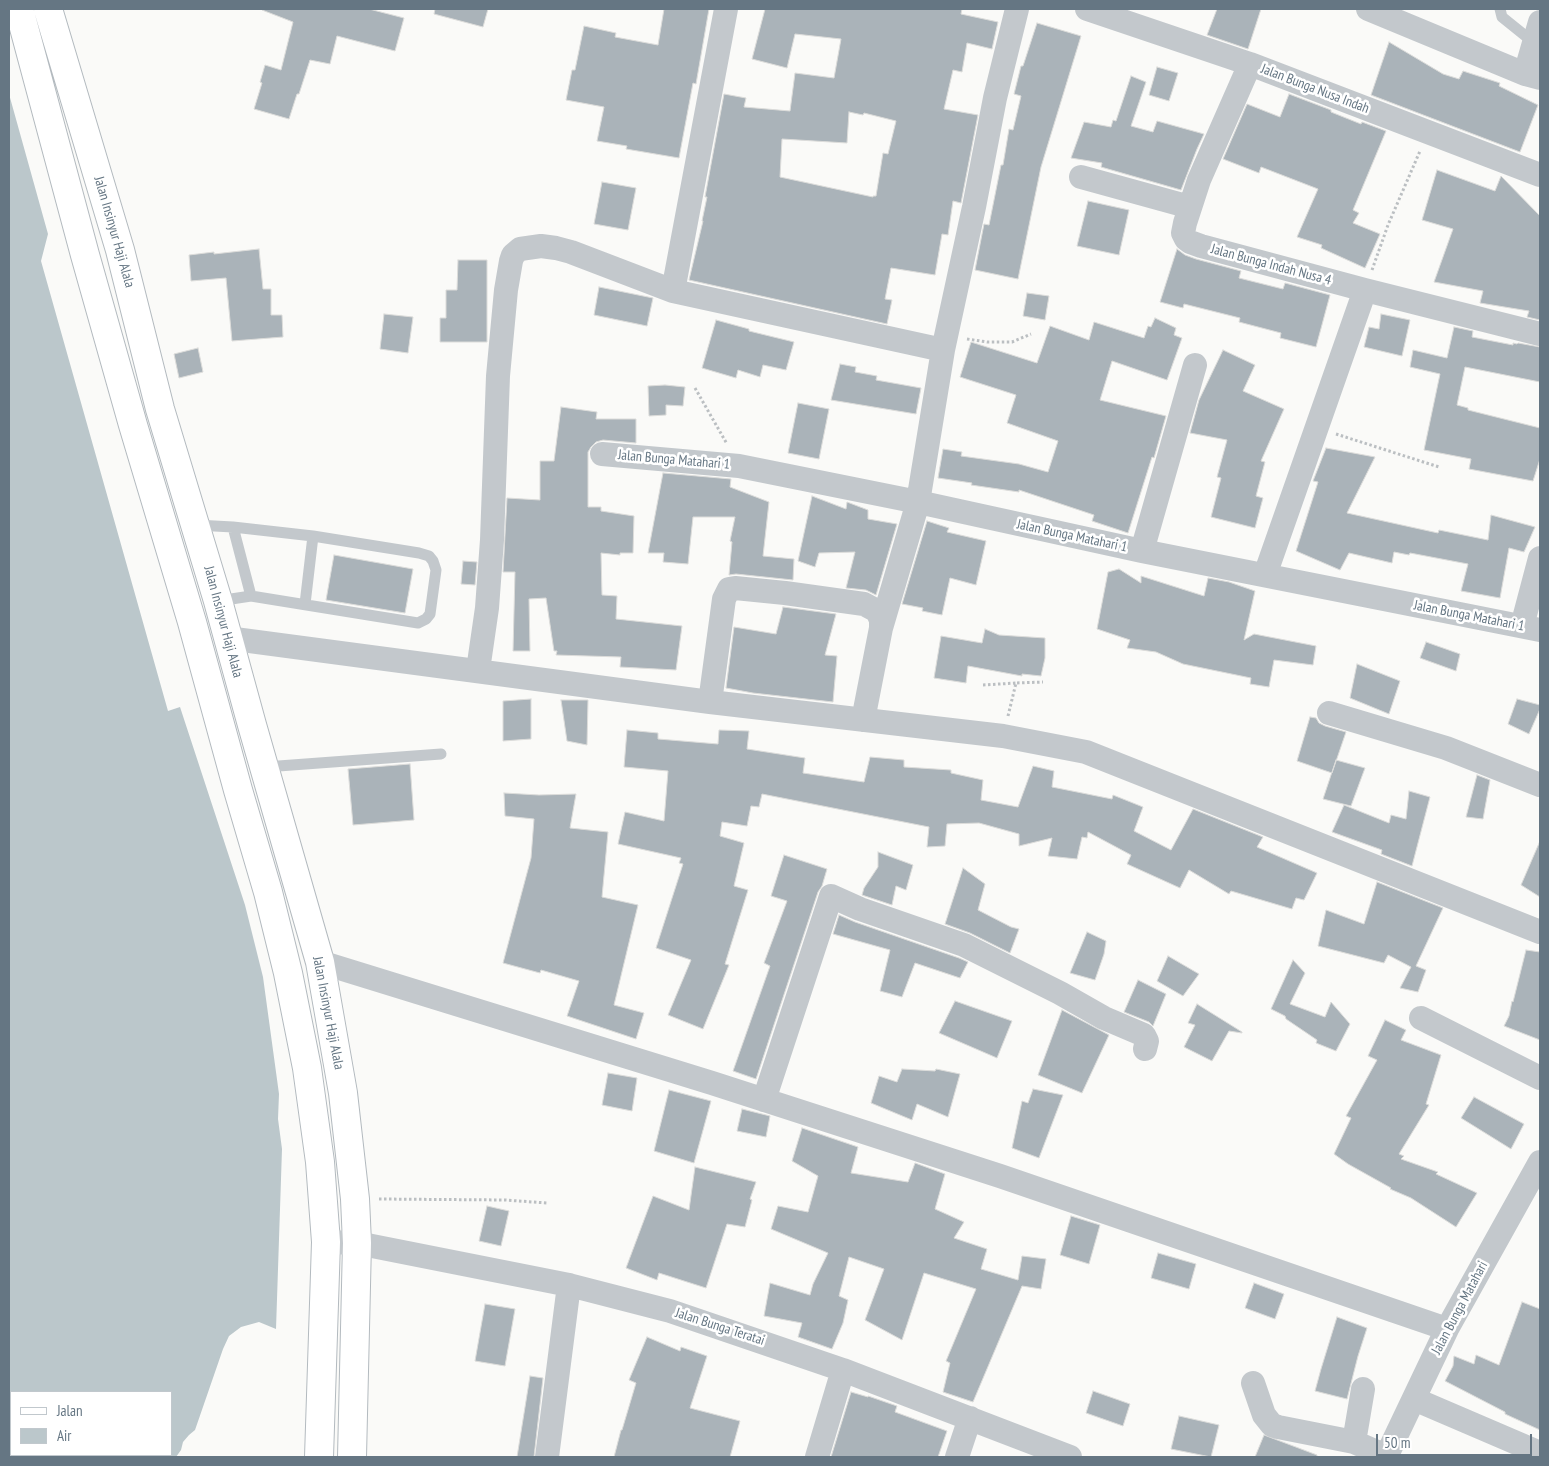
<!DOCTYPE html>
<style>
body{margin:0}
#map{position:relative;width:1549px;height:1466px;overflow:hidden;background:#fafaf8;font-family:"PT Sans Narrow",sans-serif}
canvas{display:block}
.frame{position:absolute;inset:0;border:10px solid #657683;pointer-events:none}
.legend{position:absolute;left:10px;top:1391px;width:162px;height:65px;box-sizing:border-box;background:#fff;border:1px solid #c1c8cd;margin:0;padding:6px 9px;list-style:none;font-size:15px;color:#657683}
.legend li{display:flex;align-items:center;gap:10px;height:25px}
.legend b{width:25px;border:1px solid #c1c8cd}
.scale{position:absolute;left:1376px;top:1434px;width:156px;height:22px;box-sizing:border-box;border:2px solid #657683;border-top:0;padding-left:6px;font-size:15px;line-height:18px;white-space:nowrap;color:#657683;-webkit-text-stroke:4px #fff;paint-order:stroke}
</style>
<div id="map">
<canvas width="1549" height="1466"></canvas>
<div class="frame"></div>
<ul class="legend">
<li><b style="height:6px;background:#fff"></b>Jalan</li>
<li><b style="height:14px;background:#bbc7cb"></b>Air</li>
</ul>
<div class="scale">50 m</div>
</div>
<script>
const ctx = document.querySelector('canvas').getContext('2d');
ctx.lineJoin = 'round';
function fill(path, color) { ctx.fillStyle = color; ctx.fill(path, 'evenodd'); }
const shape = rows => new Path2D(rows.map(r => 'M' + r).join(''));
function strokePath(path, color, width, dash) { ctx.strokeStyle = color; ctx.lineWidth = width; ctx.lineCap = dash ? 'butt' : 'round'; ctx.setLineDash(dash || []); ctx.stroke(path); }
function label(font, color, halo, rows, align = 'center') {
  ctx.font = font + ' "PT Sans Narrow",sans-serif'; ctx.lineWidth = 5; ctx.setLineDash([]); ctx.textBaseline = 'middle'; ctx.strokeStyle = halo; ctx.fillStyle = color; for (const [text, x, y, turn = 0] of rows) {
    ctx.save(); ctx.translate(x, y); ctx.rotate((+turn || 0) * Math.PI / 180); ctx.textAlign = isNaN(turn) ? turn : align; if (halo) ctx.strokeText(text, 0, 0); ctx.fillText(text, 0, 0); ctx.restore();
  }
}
fill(shape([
 [9,94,48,234,41,261,168,711,180,707,245,905,263,977,279,1094,278,1119,282,1149,276,1329,259,1322,241,1327,229,1336,223,1349,195,1430,189,1435,183,1442,181,1450,176,1457,9,1457],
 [11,1392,171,1392,171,1455,11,1455]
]), '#bbc7cb');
const building = shape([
 [262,9,369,9,404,18,395,51,337,36,330,64,310,60,299,94,297,94,289,119,254,109,262,83,260,82,265,65,281,70,293,22,262,10,262,9],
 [435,9,488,9,483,27,434,14,435,9],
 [664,9,709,9,696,84,693,83,679,158,626,149,627,146,597,141,604,107,566,100,572,70,575,70,584,26,616,33,615,37,658,45,664,9],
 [765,9,962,9,961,14,998,22,992,49,967,43,962,72,953,70,944,109,978,115,961,203,953,201,948,235,942,234,935,275,891,268,885,299,892,300,887,324,689,280,703,221,702,221,707,197,705,197,724,94,746,98,744,107,790,111,795,73,834,78,841,39,795,34,787,68,752,59,765,9],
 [849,112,863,115,864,113,896,121,888,154,883,153,876,196,873,196,873,197,780,177,782,139,847,143,849,112],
 [1217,9,1261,9,1248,49,1207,35,1217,9],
 [1037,23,1081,36,1041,167,1018,279,975,270,984,224,989,225,1001,165,1003,165,1009,129,1013,130,1021,96,1014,94,1021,66,1023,66,1037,23],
 [1389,42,1443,74,1459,79,1463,71,1500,83,1499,86,1538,105,1520,152,1371,95,1389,42],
 [1157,67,1178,73,1169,101,1149,95,1157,67],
 [1131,76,1146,82,1131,126,1153,132,1157,121,1204,134,1197,149,1181,190,1101,167,1102,163,1071,158,1084,122,1111,127,1113,120,1116,121,1131,76],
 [1289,94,1331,110,1331,112,1361,124,1362,122,1386,131,1353,210,1359,213,1353,223,1380,234,1365,268,1321,248,1322,245,1297,237,1318,189,1261,167,1259,173,1223,159,1247,104,1280,117,1289,94],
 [1437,170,1495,191,1501,176,1540,216,1540,320,1527,317,1529,311,1480,303,1483,291,1434,282,1453,229,1422,220,1437,170],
 [602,182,636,188,628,230,594,224,602,182],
 [1088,201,1129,210,1119,255,1077,246,1088,201],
 [259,249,263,289,271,289,271,315,282,315,283,337,232,341,226,278,191,281,189,255,214,252,214,254,259,249],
 [1177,249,1185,255,1196,259,1241,271,1239,278,1283,289,1285,283,1330,295,1316,347,1280,338,1281,333,1239,322,1240,318,1184,304,1183,308,1160,302,1177,249],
 [458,260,487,260,487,342,440,342,440,318,446,318,446,290,457,290,458,260],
 [599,287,653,298,647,326,594,315,599,287],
 [1027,293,1049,296,1045,320,1023,316,1027,293],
 [384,314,413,317,408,353,380,349,384,314],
 [1381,314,1410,320,1402,356,1364,347,1369,327,1379,329,1381,314],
 [1155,318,1176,328,1174,335,1182,338,1167,380,1112,361,1100,400,1166,416,1154,458,1152,457,1128,533,1092,521,1094,515,1019,490,1019,492,971,485,972,483,938,478,943,449,962,452,961,456,1019,464,1048,472,1058,441,1007,423,1016,395,960,377,971,342,1037,363,1050,326,1089,340,1094,322,1144,338,1148,326,1151,327,1155,318],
 [716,320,749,329,749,331,794,342,786,370,763,365,760,377,738,370,736,378,702,368,716,320],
 [1454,327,1473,331,1472,337,1513,345,1513,343,1517,344,1518,343,1540,347,1540,382,1465,367,1457,405,1468,408,1468,410,1540,428,1540,459,1533,481,1469,469,1471,459,1424,450,1440,374,1410,367,1413,350,1447,358,1454,327],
 [198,348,203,372,179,378,174,354,198,348],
 [1223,350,1255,365,1243,391,1284,409,1261,461,1265,462,1256,496,1263,498,1255,528,1211,517,1221,478,1217,477,1227,440,1190,433,1199,400,1223,350],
 [840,364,856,367,855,372,877,376,876,380,921,388,916,414,831,400,840,364],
 [665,385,685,387,683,406,666,405,666,415,649,416,648,386,665,385],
 [798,403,829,409,819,459,788,453,798,403],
 [561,407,597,412,596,419,636,419,636,443,603,440,596,442,591,447,588,452,588,507,601,507,601,511,634,516,633,553,620,553,620,555,601,553,602,595,617,596,616,619,682,626,676,670,620,667,621,657,556,655,557,651,554,651,546,598,529,599,530,651,513,651,515,572,503,572,507,498,540,500,540,461,554,461,561,407],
 [1326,448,1375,457,1347,513,1438,533,1439,530,1488,540,1491,515,1535,527,1524,552,1509,548,1500,598,1461,591,1468,564,1410,553,1409,555,1394,552,1392,563,1349,553,1340,570,1296,551,1318,482,1313,481,1326,448],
 [663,473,731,479,730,487,769,502,763,556,794,559,793,580,736,574,729,575,732,542,730,541,735,517,693,517,688,564,663,562,664,553,648,553,663,473],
 [812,496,846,509,847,502,868,510,868,519,897,524,876,595,866,590,846,588,855,552,819,553,815,567,798,561,812,496],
 [927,521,949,528,947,532,986,541,976,585,950,578,942,615,922,611,923,608,902,604,927,521],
 [334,555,413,569,405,613,326,600,334,555],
 [463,561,477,562,475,585,461,584,463,561],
 [1119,569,1141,583,1141,576,1204,596,1208,578,1229,582,1255,591,1244,640,1254,634,1316,646,1313,665,1274,660,1269,687,1250,684,1251,678,1183,664,1156,652,1127,648,1130,640,1097,629,1108,572,1119,569],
 [783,607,836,614,825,655,837,656,833,702,753,693,726,688,734,627,776,634,783,607],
 [985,629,999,635,1045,638,1045,658,1041,676,1022,674,1022,676,968,666,966,683,934,678,941,636,982,643,985,629],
 [1426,642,1460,654,1456,671,1420,658,1426,642],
 [1357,664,1400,681,1389,714,1350,698,1357,664],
 [531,699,531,739,503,741,503,701,531,699],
 [1517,699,1540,705,1540,709,1529,734,1508,724,1517,699],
 [561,700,588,700,587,745,567,741,561,700],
 [1310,717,1316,718,1319,723,1325,726,1346,732,1332,773,1297,761,1310,717],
 [627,730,658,733,658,739,718,744,719,730,749,731,747,749,805,758,803,773,864,782,870,757,904,760,904,767,951,770,951,773,983,780,981,800,1018,807,1033,766,1054,771,1052,787,1112,799,1113,795,1143,807,1134,831,1171,850,1193,809,1263,837,1257,847,1317,873,1304,900,1296,898,1292,909,1231,891,1229,894,1189,870,1180,888,1127,864,1131,855,1088,832,1087,838,1082,837,1077,859,1048,856,1052,838,1019,846,1019,834,979,823,947,824,945,846,927,847,929,827,762,794,759,807,751,806,747,826,722,822,720,836,744,843,734,886,748,890,725,964,729,965,703,1029,668,1015,691,960,656,948,683,864,679,863,681,858,618,844,625,812,664,821,668,771,624,767,627,730],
 [1336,760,1365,768,1351,806,1323,799,1336,760],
 [410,764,414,820,353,825,348,769,410,764],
 [1477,775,1490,780,1483,819,1466,817,1477,775],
 [1409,791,1430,797,1412,866,1381,854,1382,850,1332,832,1344,805,1389,823,1391,815,1406,819,1409,791],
 [504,793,539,795,576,794,570,828,608,832,602,897,638,905,614,1005,644,1013,636,1039,567,1016,579,981,541,970,540,973,503,963,531,858,534,819,505,816,504,793],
 [1540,841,1540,897,1521,885,1540,841],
 [878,852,913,865,906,890,896,886,892,905,862,895,864,888,878,867,878,852],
 [784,855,827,869,822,886,818,892,756,1079,733,1071,770,966,764,963,787,901,771,896,784,855],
 [963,868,985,884,978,910,1011,927,1019,929,1010,953,970,933,945,924,963,868],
 [1377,882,1443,908,1416,966,1426,970,1418,992,1400,988,1411,967,1388,955,1384,963,1318,946,1326,910,1364,924,1377,882],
 [839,915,855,922,959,958,968,962,960,978,915,963,902,997,880,991,890,950,833,934,839,915],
 [1087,932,1106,941,1104,954,1095,980,1070,973,1087,932],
 [1526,950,1540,952,1540,1040,1504,1026,1509,1016,1512,1001,1513,1002,1526,950],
 [1168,956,1199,974,1183,996,1157,981,1168,956],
 [1293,960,1305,973,1290,1004,1325,1017,1331,1002,1350,1024,1336,1051,1316,1043,1317,1040,1286,1019,1285,1016,1271,1009,1293,960],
 [1138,980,1166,994,1153,1026,1149,1022,1124,1012,1138,980],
 [955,1001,1012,1021,997,1058,939,1033,955,1001],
 [1197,1004,1242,1032,1242,1033,1229,1031,1212,1061,1184,1047,1195,1025,1188,1023,1197,1004],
 [1062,1010,1109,1035,1082,1093,1038,1075,1062,1010],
 [1385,1020,1406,1030,1401,1040,1441,1055,1426,1104,1429,1105,1399,1154,1404,1156,1401,1159,1438,1172,1436,1174,1477,1193,1456,1227,1411,1198,1390,1189,1391,1188,1348,1164,1334,1154,1351,1118,1346,1116,1377,1060,1368,1056,1385,1020],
 [902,1069,935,1071,936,1069,960,1074,948,1117,917,1104,912,1120,871,1103,879,1076,897,1082,902,1069],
 [608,1073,637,1078,632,1111,602,1105,608,1073],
 [1033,1089,1063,1095,1039,1158,1012,1148,1022,1101,1028,1103,1033,1089],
 [669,1090,711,1101,694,1163,654,1151,669,1090],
 [1474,1097,1524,1124,1511,1149,1461,1118,1474,1097],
 [742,1109,770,1116,766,1137,737,1131,742,1109],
 [802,1128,858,1147,851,1173,908,1182,915,1163,945,1174,935,1209,964,1222,954,1238,987,1249,981,1269,1018,1280,1022,1256,1046,1259,1041,1289,1022,1286,973,1402,943,1392,950,1363,946,1361,976,1289,924,1273,902,1340,865,1320,884,1269,849,1257,839,1296,848,1300,843,1323,832,1349,798,1337,802,1323,764,1316,770,1283,810,1295,813,1284,828,1253,771,1229,778,1206,808,1212,818,1176,792,1161,802,1128],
 [695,1167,756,1182,750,1199,752,1200,745,1227,727,1224,706,1288,659,1273,657,1280,626,1268,653,1196,689,1210,695,1167],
 [487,1206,509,1211,501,1246,479,1241,487,1206],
 [1071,1216,1100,1225,1089,1264,1060,1255,1071,1216],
 [1158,1253,1196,1264,1189,1289,1151,1278,1158,1253],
 [1254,1283,1284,1294,1275,1319,1245,1308,1254,1283],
 [1522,1302,1540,1309,1540,1430,1505,1414,1505,1412,1445,1381,1453,1366,1454,1356,1474,1364,1476,1355,1499,1365,1522,1302],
 [485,1304,515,1309,505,1366,475,1361,485,1304],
 [1337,1317,1367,1328,1358,1356,1347,1399,1315,1391,1321,1369,1337,1317],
 [647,1337,680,1351,681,1347,707,1356,690,1408,740,1421,730,1457,614,1457,621,1430,622,1430,636,1383,629,1380,647,1337],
 [530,1376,543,1378,534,1457,517,1457,530,1376],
 [1093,1391,1130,1404,1123,1426,1086,1413,1093,1391],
 [851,1392,868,1397,868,1396,897,1406,895,1412,947,1431,938,1457,831,1457,851,1392],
 [1179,1416,1219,1425,1211,1457,1171,1449,1179,1416],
 [1264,1435,1317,1455,1317,1457,1255,1457,1264,1435]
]);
fill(building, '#aab3b9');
strokePath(building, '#dcdcda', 1);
const secondary = shape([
 [19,9,85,255,133,425,192,622,238,790,268,892,288,973,307,1068,320,1162,326,1242,319,1457],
 [48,9,120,250,160,409,218,601,252,725,320,962,343,1093,355,1199,357,1243,352,1457]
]);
strokePath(secondary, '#b3babf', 30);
strokePath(shape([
 [1372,270,1388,225,1420,151],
 [967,339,987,342,1012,342,1031,334],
 [695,388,727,444],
 [1336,434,1439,467],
 [983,685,1016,683],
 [1008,716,1016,683,1043,682],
 [379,1199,505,1200,547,1203]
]), '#bbbfc2', 3, [2.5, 2.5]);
strokePath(shape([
 [1500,9,1502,17,1533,42],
 [196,525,233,527],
 [218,601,251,596,233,527,313,536,419,553,429,556,433,561,436,570,430,614,426,619,418,623,251,596],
 [305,604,313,536],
 [265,767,441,754]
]), '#c3c8cc', 11);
strokePath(shape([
 [1087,9,1250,64,1540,175],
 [1368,9,1525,74,1540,78],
 [1250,64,1199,180,1185,223,1183,233,1186,239,1190,242,1201,246,1365,290,1540,334],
 [1525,74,1540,22],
 [1081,177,1190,207],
 [673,291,726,9],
 [602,454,739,466,918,502,1142,551,1540,630],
 [1142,551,1195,365],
 [1265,575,1365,290],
 [1522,626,1540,558],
 [227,638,710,702,1003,736,1086,752,1540,932],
 [478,670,487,608,492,540,498,376,506,290,511,261,513,255,520,249,541,246,556,248,571,252,673,291,943,350],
 [710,702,724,599,729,589,735,588,785,593,864,604,877,611,881,620,881,628],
 [1329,713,1446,748,1540,785],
 [863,720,881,628,918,502,943,350,974,207,995,98,1017,9],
 [320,962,712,1083,1000,1176,1447,1329],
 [1421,1018,1540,1078],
 [764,1100,831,896,860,909,964,945,1060,993,1104,1018,1144,1035,1147,1041,1145,1049],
 [326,1242,357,1243,569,1285,670,1311,843,1370,1070,1457],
 [1253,1383,1264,1415,1272,1425,1278,1427,1354,1442,1386,1456],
 [1414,1399,1540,1453],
 [1354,1442,1363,1389],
 [547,1457,569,1285],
 [817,1457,843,1370],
 [957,1457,970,1418],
 [1386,1457,1447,1329,1540,1162]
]), '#c3c8cc', 24);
strokePath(secondary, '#fff', 28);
label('14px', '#657683', '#fff', [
 ["Jalan Bunga Nusa Indah",1315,89,21],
 ["Jalan Insinyur Haji Alala",114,232,74],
 ["Jalan Bunga Indah Nusa 4",1271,265,15],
 ["Jalan Bunga Matahari 1",674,460,5],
 ["Jalan Bunga Matahari 1",1072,536,12],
 ["Jalan Bunga Matahari 1",1469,616,11],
 ["Jalan Insinyur Haji Alala",223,622,75],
 ["Jalan Insinyur Haji Alala",328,1013,79],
 ["Jalan Bunga Matahari",1460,1308,-62],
 ["Jalan Bunga Teratai",720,1327,18]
]);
</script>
